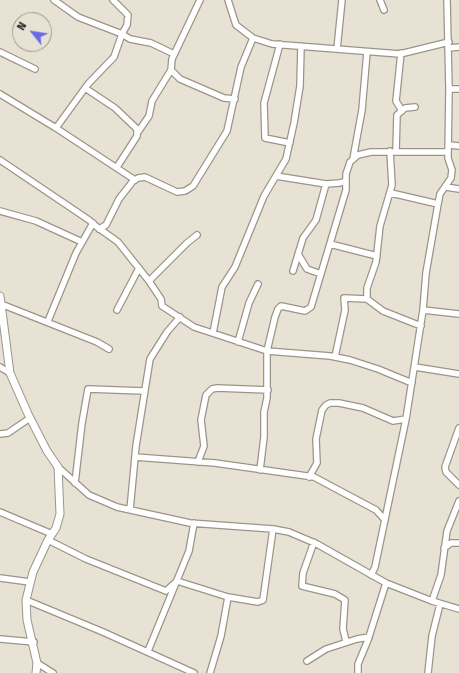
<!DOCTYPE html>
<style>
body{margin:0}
#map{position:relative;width:459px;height:673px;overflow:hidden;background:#e8e2d4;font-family:"Fira Sans",sans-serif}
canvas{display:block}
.north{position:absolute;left:12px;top:12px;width:40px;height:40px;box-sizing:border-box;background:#e8e2d4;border:1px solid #9b978c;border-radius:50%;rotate:300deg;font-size:11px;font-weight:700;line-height:16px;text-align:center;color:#282621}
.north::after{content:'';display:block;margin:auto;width:14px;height:18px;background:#686ce5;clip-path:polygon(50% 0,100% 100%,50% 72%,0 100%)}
</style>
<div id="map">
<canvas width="459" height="673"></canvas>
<div class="north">N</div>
</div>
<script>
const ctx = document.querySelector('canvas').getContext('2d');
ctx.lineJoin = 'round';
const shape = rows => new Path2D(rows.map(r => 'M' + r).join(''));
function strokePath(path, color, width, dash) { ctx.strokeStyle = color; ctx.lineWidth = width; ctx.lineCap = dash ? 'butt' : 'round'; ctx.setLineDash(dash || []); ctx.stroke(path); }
const minor = shape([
 [54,0,78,17,122,34,114,57,88,84,56,128],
 [113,0,128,15,127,25,122,34,130,39,151,43,174,54],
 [228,0,236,25,253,38,272,44,400,54,449,42],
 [380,0,384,10],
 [280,44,264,103,265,138,290,143],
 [449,48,459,47],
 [337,49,342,0],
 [0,52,35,69],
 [401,53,396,101,402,111],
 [171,70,180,79,224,98,235,99],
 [85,88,115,108,137,129,137,136,117,167],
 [449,89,459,89],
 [0,94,56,128,135,180],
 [138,132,149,116,152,101,171,70,172,59,200,0],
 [449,145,459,146],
 [390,151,392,185,380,226,376,262,367,288,367,299,383,311,421,326],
 [396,151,397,115,405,108,415,107],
 [353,159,362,110,367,52],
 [0,160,89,220,97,227,118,242,149,281,161,299,162,306,194,327,267,351,330,356,350,360,378,369,412,383],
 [276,176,326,184,340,183,346,181],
 [446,187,459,189],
 [391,193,438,204],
 [0,211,36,221,82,242],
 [99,229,106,225,119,199,133,181,138,178,145,177,177,192,185,191,193,186,227,131,241,67,253,38],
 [330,244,377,256],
 [298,254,307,269,321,274],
 [293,271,303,238,316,220,326,184],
 [149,281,187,243,197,235],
 [1,304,97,342,109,349],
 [117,310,139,268],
 [423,310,459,314],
 [48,321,76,253,93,223],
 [213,333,222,287,235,267,264,196,286,159,294,123,300,86,301,46],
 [238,342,249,303,258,284],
 [335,357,345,310,344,298,367,299],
 [0,367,10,373],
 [415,367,459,374],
 [459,428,445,467,446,472,459,485],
 [0,434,8,433,30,418],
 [135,457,215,463,314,477,376,510,385,520],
 [198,462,204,446,201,420,206,395,212,389,217,388,268,390],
 [58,467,89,495,117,507,190,523,273,529,289,532,317,544,386,583,432,601,459,609],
 [260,470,264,437,264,412,267,398,267,351,275,317,278,309,281,306,305,311,311,307,346,190,346,174,350,162,358,155,371,152,448,152],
 [309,477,317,463,316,439,322,410,326,405,330,403,339,403,363,408,393,421,406,419],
 [75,483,82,423,88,389,144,391],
 [130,510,136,446,150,359,167,332,180,317],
 [0,512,52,534],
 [48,540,86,559,166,591,177,581],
 [314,542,303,573,302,586,335,594,345,600,343,629,346,641],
 [444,548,451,543,459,543],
 [371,575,375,567,406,419,423,310,426,273,438,204,440,194,451,178,452,170,448,158,449,89,447,0],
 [0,578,30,582],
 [177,581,228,597],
 [26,600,103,632,194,673],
 [432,601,441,575,447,531,459,501],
 [0,639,34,642],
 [148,651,189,551,194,523],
 [307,661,326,649,357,639,369,637],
 [37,663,53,673],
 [210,673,221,636,228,597,258,602,263,600,273,529],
 [358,673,358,664,368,640,386,583],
 [428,673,432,636,440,604]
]);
const tertiary = shape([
 [0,296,10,373,28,414,47,451,58,467,60,514,56,528,48,540,33,572,26,600,27,620,37,663,36,673]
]);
strokePath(minor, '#9b9588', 8);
strokePath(tertiary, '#9b9588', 9);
strokePath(minor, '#fff', 5.5);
strokePath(tertiary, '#fff', 7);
</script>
